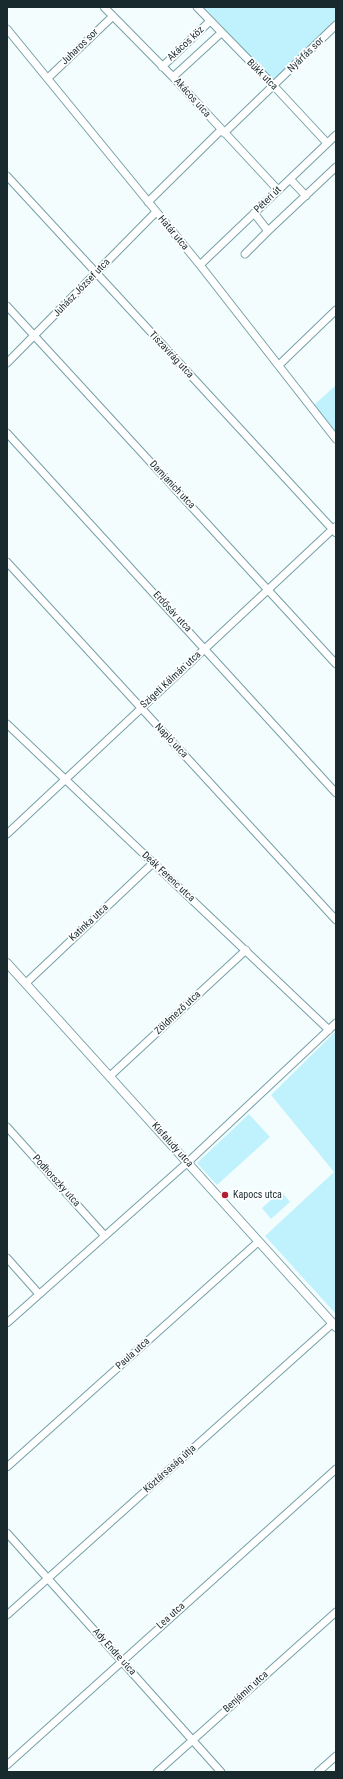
<!DOCTYPE html>
<meta charset="utf-8">
<style>
body{margin:0}
#map{position:relative;width:343px;height:1779px;overflow:hidden;background:#f4fdfe;font-family:"Roboto Condensed",sans-serif}
canvas{display:block}
.frame{position:absolute;inset:0;border:8px solid #182a2d;pointer-events:none}
</style>
<div id="map">
<canvas width="343" height="1779"></canvas>
<div class="frame"></div>
</div>
<script>
const ctx = document.querySelector('canvas').getContext('2d');
ctx.lineJoin = 'round';
function fill(path, color) { ctx.fillStyle = color; ctx.fill(path, 'evenodd'); }
const shape = rows => new Path2D(rows.map(r => 'M' + r).join(''));
function strokePath(path, color, width, dash) { ctx.strokeStyle = color; ctx.lineWidth = width; ctx.lineCap = dash ? 'butt' : 'round'; ctx.setLineDash(dash || []); ctx.stroke(path); }
function label(font, color, halo, rows, align = 'center') {
  ctx.font = font + ' "Roboto Condensed",sans-serif'; ctx.lineWidth = 3.5; ctx.setLineDash([]); ctx.textBaseline = 'middle'; ctx.strokeStyle = halo; ctx.fillStyle = color; for (const [text, x, y, turn = 0] of rows) {
    ctx.save(); ctx.translate(x, y); ctx.rotate((+turn || 0) * Math.PI / 180); ctx.textAlign = isNaN(turn) ? turn : align; if (halo) ctx.strokeText(text, 0, 0); ctx.fillText(text, 0, 0); ctx.restore();
  }
}
fill(shape([
 [204,7,335,7,336,22,274,81],
 [336,385,336,432,314,405],
 [336,1031,336,1314,265,1236,334,1172,271,1095],
 [249,1114,270,1137,217,1185,197,1163],
 [281,1191,290,1202,271,1219,262,1208]
]), '#bff2fc');
const minor = shape([
 [104,7,173,77,278,190],
 [197,7,274,86,327,143],
 [7,29,200,265,336,439],
 [162,67,210,21],
 [173,77,221,33],
 [48,78,113,16],
 [224,133,336,25],
 [7,176,336,533],
 [290,179,306,196],
 [148,202,221,130],
 [268,231,336,167],
 [245,254,268,231,254,213],
 [200,265,336,135],
 [7,306,336,664],
 [7,363,156,212],
 [279,365,336,310],
 [7,433,336,793],
 [7,562,336,920],
 [7,724,329,1030],
 [7,834,335,527],
 [26,983,153,863],
 [110,1076,246,950],
 [7,1127,105,1236],
 [7,1258,39,1294],
 [7,1323,188,1162,336,1023],
 [7,1467,258,1242],
 [7,1533,221,1772],
 [7,1615,333,1323],
 [7,1765,336,1469],
 [157,1772,336,1612],
 [318,1772,336,1756]
]);
const tertiary = shape([
 [7,963,336,1327]
]);
strokePath(minor, '#75a0a9', 9);
strokePath(tertiary, '#75a0a9', 10);
strokePath(minor, '#fff', 7);
strokePath(tertiary, '#fff', 8);
for (const [x, y, r, color] of [
 [225,1195,4,"#b21f32"]
]) { const dot = new Path2D(); dot.arc(x, y, r, 0, 2 * Math.PI); ctx.fillStyle = color; ctx.fill(dot); strokePath(dot, '#fff', 1.5); }
label('10px', '#182a2d', '#fff', [
 ["Akácos köz",186,44,-43],
 ["Juharos sor",80,47,-44],
 ["Nyárfás sor",306,55,-44],
 ["Bükk utca",262,75,45],
 ["Akácos utca",192,98,48],
 ["Péteri út",268,200,-44],
 ["Határ utca",173,233,50],
 ["Juhász József utca",82,288,-46],
 ["Tiszavirág utca",171,355,47],
 ["Damjanich utca",172,485,47],
 ["Erdősáv utca",172,612,47],
 ["Szigeti Kálmán utca",171,680,-43],
 ["Napló utca",171,741,47],
 ["Deák Ferenc utca",168,877,43],
 ["Katinka utca",89,923,-43],
 ["Zöldmező utca",178,1013,-43],
 ["Kisfaludy utca",172,1145,48],
 ["Podhorszky utca",56,1181,48],
 ["Paula utca",133,1354,-42],
 ["Köztársaság útja",170,1469,-42],
 ["Lea utca",171,1616,-42],
 ["Ady Endre utca",114,1652,48],
 ["Benjámin utca",246,1692,-42]
]);
label('10px', '#182a2d', '#fff', [
 ["Kapocs utca",233,1195]
], 'left');
</script>
